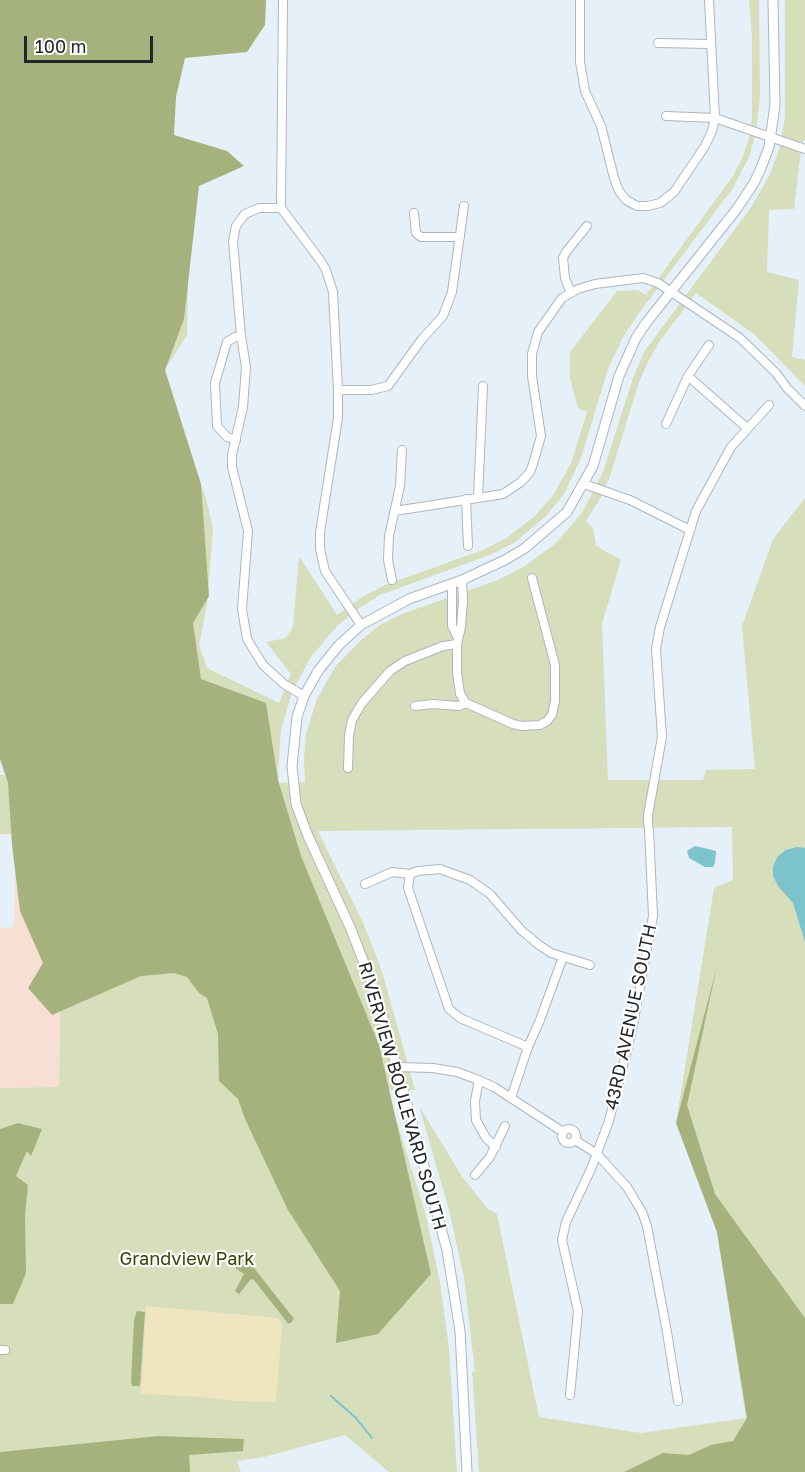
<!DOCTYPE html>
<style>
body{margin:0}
#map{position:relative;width:805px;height:1472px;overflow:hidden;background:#e6f0f8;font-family:"Golos Text",sans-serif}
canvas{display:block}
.scale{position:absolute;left:24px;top:36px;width:129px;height:27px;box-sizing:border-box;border:3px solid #232629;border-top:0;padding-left:8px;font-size:18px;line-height:21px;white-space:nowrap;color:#232629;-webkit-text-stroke:4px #fff;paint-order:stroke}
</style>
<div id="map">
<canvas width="805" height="1472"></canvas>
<div class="scale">100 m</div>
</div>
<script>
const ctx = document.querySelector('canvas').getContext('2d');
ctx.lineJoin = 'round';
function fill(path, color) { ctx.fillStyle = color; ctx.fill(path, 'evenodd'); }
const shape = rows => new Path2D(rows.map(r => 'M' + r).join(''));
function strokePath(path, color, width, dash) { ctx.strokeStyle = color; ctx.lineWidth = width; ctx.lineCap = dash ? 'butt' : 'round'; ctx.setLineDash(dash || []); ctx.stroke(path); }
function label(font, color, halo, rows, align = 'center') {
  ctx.font = font + ' "Golos Text",sans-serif'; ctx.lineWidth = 4.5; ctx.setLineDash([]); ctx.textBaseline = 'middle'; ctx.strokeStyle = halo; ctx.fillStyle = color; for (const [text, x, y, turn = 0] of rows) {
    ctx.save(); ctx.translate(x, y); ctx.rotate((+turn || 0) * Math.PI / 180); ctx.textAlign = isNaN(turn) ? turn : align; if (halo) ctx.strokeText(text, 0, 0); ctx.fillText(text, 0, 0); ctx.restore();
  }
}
fill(shape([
 [63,833,59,1087,0,1088,0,928,14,927,16,834]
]), '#f7dfd4');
fill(shape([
 [749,0,759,0,760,96,756,133,749,157,733,188,636,317,622,339,608,369,581,458,564,494,546,516,514,543,492,554,380,595,358,609,337,626,311,657,292,692,281,730,278,770,279,783,305,782,304,758,306,734,317,699,335,667,361,640,380,625,402,614,498,580,525,566,556,543,582,513,603,472,633,378,644,352,752,206,770,174,779,150,785,117,785,0,805,0,805,140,802,142,794,209,769,210,767,272,799,280,792,357,805,360,805,386,755,335,696,293,659,342,648,362,639,382,610,476,600,499,586,521,593,528,596,546,621,560,602,624,608,780,703,780,706,770,755,769,742,626,773,539,805,498,805,1472,479,1472,472,1371,475,1372,474,1363,464,1278,449,1210,419,1106,463,1178,488,1209,497,1214,539,1417,641,1433,746,1418,717,1232,676,1123,714,888,733,880,732,827,318,831,364,925,382,971,415,1090,387,1090,426,1216,440,1282,449,1349,457,1472,389,1472,345,1435,264,1457,237,1461,241,1472,0,1472,0,1088,59,1087,63,834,0,834,0,775,16,775,190,189,187,335,164,371,176,423,206,498,213,529,207,605,199,645,207,668,279,703,291,674,266,642,286,638,293,627,299,556,337,615,362,597,385,585,483,550,505,539,534,517,554,494,571,463,587,412,578,408,570,378,570,352,617,291,637,290,646,295,733,176,743,156,750,135,752,117,752,37]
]), '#d6debc');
fill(shape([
 [0,0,266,0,265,25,247,52,185,58,176,97,174,135,227,151,244,166,199,186,184,319,165,370,201,484,209,596,193,623,201,679,266,703,278,780,301,856,379,1045,431,1274,378,1334,336,1343,340,1291,288,1210,245,1119,238,1099,219,1081,218,1034,207,998,199,993,187,977,174,973,141,976,52,1015,28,988,43,963,20,911,12,845,8,783,0,759],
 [717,966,687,1105,715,1194,805,1318,805,1472,624,1472,663,1453,689,1455,711,1445,733,1441,747,1418,717,1232,676,1123],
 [18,1123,42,1129,31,1156,27,1151,16,1176,28,1185,25,1216,26,1273,13,1304,0,1304,0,1129],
 [233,1253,247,1261,254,1268,291,1315,294,1318,292,1322,288,1324,286,1321,254,1280,251,1279,239,1294,235,1291,244,1274,231,1265],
 [137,1311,145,1312,140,1385,138,1386,132,1386,131,1382,134,1320],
 [158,1436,244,1439,243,1451,189,1455,190,1472,0,1472,0,1452]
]), '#a6b27e');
fill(shape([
 [146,1306,279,1318,282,1326,276,1402,233,1401,202,1397,141,1394]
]), '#efe5c0');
fill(shape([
 [695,846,716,851,715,863,713,867,705,867,689,858,687,851],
 [797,847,805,848,805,942,793,903,778,886,773,876,773,867,777,857,786,850]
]), '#7cc3cb');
strokePath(shape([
 [331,1396,356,1418,372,1438]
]), '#7cc3cb', 2);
const minor = shape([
 [580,0,580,62,585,91,601,126,614,178,619,191,626,200,637,206,648,206,660,203,674,192,705,146,712,131,715,118,709,0],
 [658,43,711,44],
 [666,116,715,118,805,149],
 [281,208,259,208,245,214,236,226,233,241,241,336,246,367,243,407,232,455,232,467,248,531,242,609,247,639,263,665,284,684,304,696],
 [281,208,320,260,326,270,333,292,338,390,338,418,320,532,320,549,325,571,361,625],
 [281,208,283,0],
 [414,213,416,233,421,237,460,237],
 [571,293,565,278,563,258,566,252,587,226],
 [688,376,747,428],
 [338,390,371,390,388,386,422,339,443,316,452,292,464,206],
 [666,424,688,376,709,345],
 [236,440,227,437,217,426,215,383,227,342,235,337,241,336],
 [584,484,630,500,690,530],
 [478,497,483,386],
 [466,499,468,546],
 [395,511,503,494,521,482,530,472,533,464,541,436,532,376,532,354,538,332,562,298,578,289,595,284,643,278,658,283,740,338,776,373,787,388,805,406],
 [392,580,388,560,389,536,400,486,402,450],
 [462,580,463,601,461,627,457,644,457,672,460,694,466,703],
 [452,584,452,626,458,638],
 [466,703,513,724,522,726,540,725,547,721,552,715,555,701,555,665,532,578],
 [415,706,433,704,459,706,466,703],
 [348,768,349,736,352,720,362,703,390,671,405,661,443,646,457,644],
 [648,824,648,815,662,737,656,649,660,627,696,511,731,447,769,405],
 [410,874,418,871,440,869,470,880,490,894,521,930,539,945,551,953,590,965],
 [365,884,392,872,410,874,408,888,449,1009,460,1018,528,1047],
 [397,1067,433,1068,457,1072,476,1079,494,1087,563,1132],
 [479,1080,475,1101,476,1120,486,1138,496,1147],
 [511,1098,528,1047,540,1020,563,957],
 '562 1136a7 7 0 1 1 14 0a7 7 0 1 1-14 0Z',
 [575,1140,597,1154,627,1187,642,1212,647,1226,667,1332,678,1401],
 [475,1175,490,1157,505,1126],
 [0,1350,5,1350],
 [570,1395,578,1311,562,1240,566,1222,591,1169,609,1121,632,1030,653,916,649,829]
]);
const tertiary = shape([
 [467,1472,460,1331,447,1250,378,999,350,927,308,836,296,804,292,766,297,717,304,696,318,671,339,645,361,625,409,599,462,580,505,560,525,548,567,512,593,466,619,376,636,338,646,323,736,210,754,183,761,168,769,147,775,105,773,0]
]);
strokePath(minor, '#adb6be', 10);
strokePath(tertiary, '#adb6be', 11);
strokePath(minor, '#fff', 8);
strokePath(tertiary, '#fff', 9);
label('18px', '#232629', '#fff', [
 ["43RD AVENUE SOUTH",631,1017,-78],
 ["RIVERVIEW BOULEVARD SOUTH",402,1096,74]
]);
label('18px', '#394202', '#fff', [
 ["Grandview Park",187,1259]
]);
</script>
